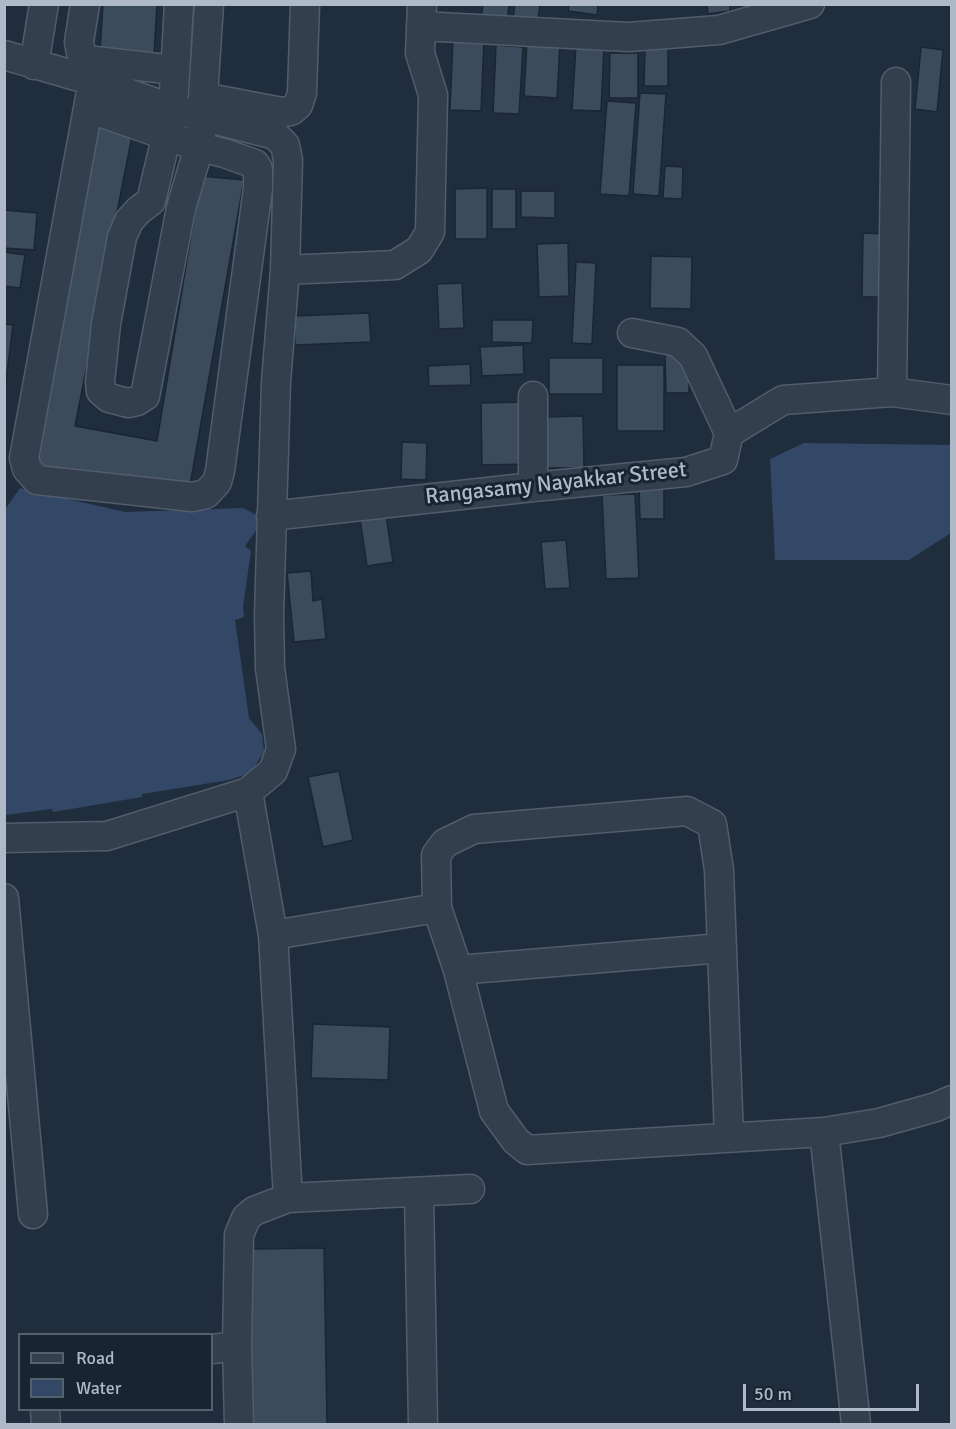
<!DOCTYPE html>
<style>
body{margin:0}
#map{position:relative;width:956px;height:1429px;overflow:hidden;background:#202d3d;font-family:Signika,sans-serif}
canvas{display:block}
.frame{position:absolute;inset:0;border:6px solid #afb9c8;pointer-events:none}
.legend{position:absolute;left:18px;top:1333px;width:195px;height:78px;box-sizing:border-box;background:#192431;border:2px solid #55606d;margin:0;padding:8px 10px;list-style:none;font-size:18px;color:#afb9c8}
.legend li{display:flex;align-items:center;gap:12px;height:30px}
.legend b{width:30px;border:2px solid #55606d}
.scale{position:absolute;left:743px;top:1384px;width:176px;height:27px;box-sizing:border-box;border:3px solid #afb9c8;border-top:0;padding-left:8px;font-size:18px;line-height:21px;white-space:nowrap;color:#afb9c8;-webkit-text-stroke:4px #192431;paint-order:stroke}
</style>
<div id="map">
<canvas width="956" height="1429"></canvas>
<div class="frame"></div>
<ul class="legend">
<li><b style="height:8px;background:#343f4d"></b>Road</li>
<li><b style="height:16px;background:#324866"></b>Water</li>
</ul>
<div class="scale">50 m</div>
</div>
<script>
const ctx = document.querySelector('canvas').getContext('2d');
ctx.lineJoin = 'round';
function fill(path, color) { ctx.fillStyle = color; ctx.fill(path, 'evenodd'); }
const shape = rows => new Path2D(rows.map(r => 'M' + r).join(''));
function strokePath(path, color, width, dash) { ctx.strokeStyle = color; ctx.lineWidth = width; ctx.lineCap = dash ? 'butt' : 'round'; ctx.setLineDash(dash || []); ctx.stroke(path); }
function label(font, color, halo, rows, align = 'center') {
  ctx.font = font + ' Signika,sans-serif'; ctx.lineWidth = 6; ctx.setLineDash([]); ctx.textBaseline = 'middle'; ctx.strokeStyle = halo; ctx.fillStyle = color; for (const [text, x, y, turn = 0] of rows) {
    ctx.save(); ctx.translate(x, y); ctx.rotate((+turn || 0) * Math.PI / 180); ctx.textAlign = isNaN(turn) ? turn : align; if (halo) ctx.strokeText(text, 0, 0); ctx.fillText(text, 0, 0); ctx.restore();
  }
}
fill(shape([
 [804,443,951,445,951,533,909,560,775,560,770,459],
 [20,488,125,512,243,508,258,516,257,529,245,546,251,551,243,607,244,617,235,620,249,718,262,734,264,751,251,773,229,780,142,794,142,797,53,812,52,809,5,815,4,511]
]), '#324866');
const building = shape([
 [103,4,157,4,154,54,100,51,103,4],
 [483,4,509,4,507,23,481,21,483,4],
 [515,4,540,4,537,29,512,26,515,4],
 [569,4,598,4,597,15,568,11,569,4],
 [707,4,730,4,730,11,708,14,707,4],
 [453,39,484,41,481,111,450,110,453,39],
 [527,41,560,42,557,98,524,96,527,41],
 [496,45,523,47,519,114,493,113,496,45],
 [576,45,604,47,601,111,572,110,576,45],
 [921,47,943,50,937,112,915,109,921,47],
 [645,48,668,48,668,86,644,86,645,48],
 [610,53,638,53,638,98,609,98,610,53],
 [640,93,666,94,659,196,633,194,640,93],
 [607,101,636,103,629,196,600,194,607,101],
 [92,124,132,136,75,426,157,441,201,176,244,180,189,491,37,470,92,124],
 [665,166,683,167,682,199,663,198,665,166],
 [487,188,487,239,455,239,455,189,487,188],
 [492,189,516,189,516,229,492,229,492,189],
 [521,191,555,191,555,218,521,217,521,191],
 [4,210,37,213,34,250,4,248,4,210],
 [863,233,884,234,882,297,862,297,863,233],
 [568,243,569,296,539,297,537,244,568,243],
 [4,252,25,255,20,288,4,286,4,252],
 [651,256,692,257,691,309,650,308,651,256],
 [576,262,596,263,592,344,572,343,576,262],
 [462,283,464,328,439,329,437,284,462,283],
 [369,313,371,342,295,345,294,316,369,313],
 [492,320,533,320,532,343,492,342,492,320],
 [4,324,13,325,6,380,4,379,4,324],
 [523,345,524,374,482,376,480,347,523,345],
 [689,353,689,393,666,393,665,354,689,353],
 [549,358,603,358,603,394,549,394,549,358],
 [470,364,471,385,429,386,428,366,470,364],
 [617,365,664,365,664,431,617,431,617,365],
 [525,402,527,464,482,465,481,403,525,402],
 [583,416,584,468,543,468,542,417,583,416],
 [402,442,427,443,426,480,401,479,402,442],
 [639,489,664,489,664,519,640,519,639,489],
 [635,494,639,578,606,579,602,495,635,494],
 [386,515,393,562,367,566,360,519,386,515],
 [566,540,570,588,545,589,541,542,566,540],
 [311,571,313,601,322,599,326,639,294,642,287,573,311,571],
 [339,771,353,840,323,847,308,777,339,771],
 [313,1024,390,1027,388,1080,311,1078,313,1024],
 [324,1248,327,1424,251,1424,248,1249,324,1248]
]);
fill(building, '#3c4b5c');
strokePath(building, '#1b2633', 1.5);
const street = shape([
 [85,4,79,42,81,53,86,60,175,70],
 [179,4,173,109,151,201,139,210,129,221,122,237,106,324,100,382,101,391,109,398,128,403,137,401,145,396,181,208,199,147,203,117,203,97,209,4],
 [421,26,628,37,719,30,810,4],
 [4,55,93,81,173,109,275,135,285,145,288,160,285,270,276,382,269,615,270,668,281,749,273,771,248,792,107,836,4,838],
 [34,65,44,4],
 [203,97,282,112,291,111,298,105,302,93,305,4],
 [88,108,199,147,224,153,255,164,258,169,258,188,220,471,217,482,206,494,192,497,37,480,27,469,24,458,88,108,93,81],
 [285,270,395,265,419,250,430,232,433,95,420,53,422,4],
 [632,333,678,342,693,356,729,433],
 [892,392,896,82],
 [533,487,533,396],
 [271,516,533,487,686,472,723,460,729,433,783,400,892,392,952,400],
 [248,792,273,935,288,1198],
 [4,898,33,1214],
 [437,908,436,855,445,843,474,829,687,811,712,824,719,870,729,1137],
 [273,935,437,908,458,970,494,1111,516,1141,527,1150,824,1132,879,1123,936,1107,952,1100],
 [458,970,722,948],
 [824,1132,856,1424],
 [419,1193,423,1424],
 [212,1349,237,1346],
 [45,1410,46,1424],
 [239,1424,237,1346,239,1235,246,1218,254,1211,288,1198,470,1189]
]);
strokePath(street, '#525c6a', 31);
strokePath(street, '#343f4d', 28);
label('22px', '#afb9c8', '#192431', [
 ["Rangasamy Nayakkar Street",556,484,-6]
]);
</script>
